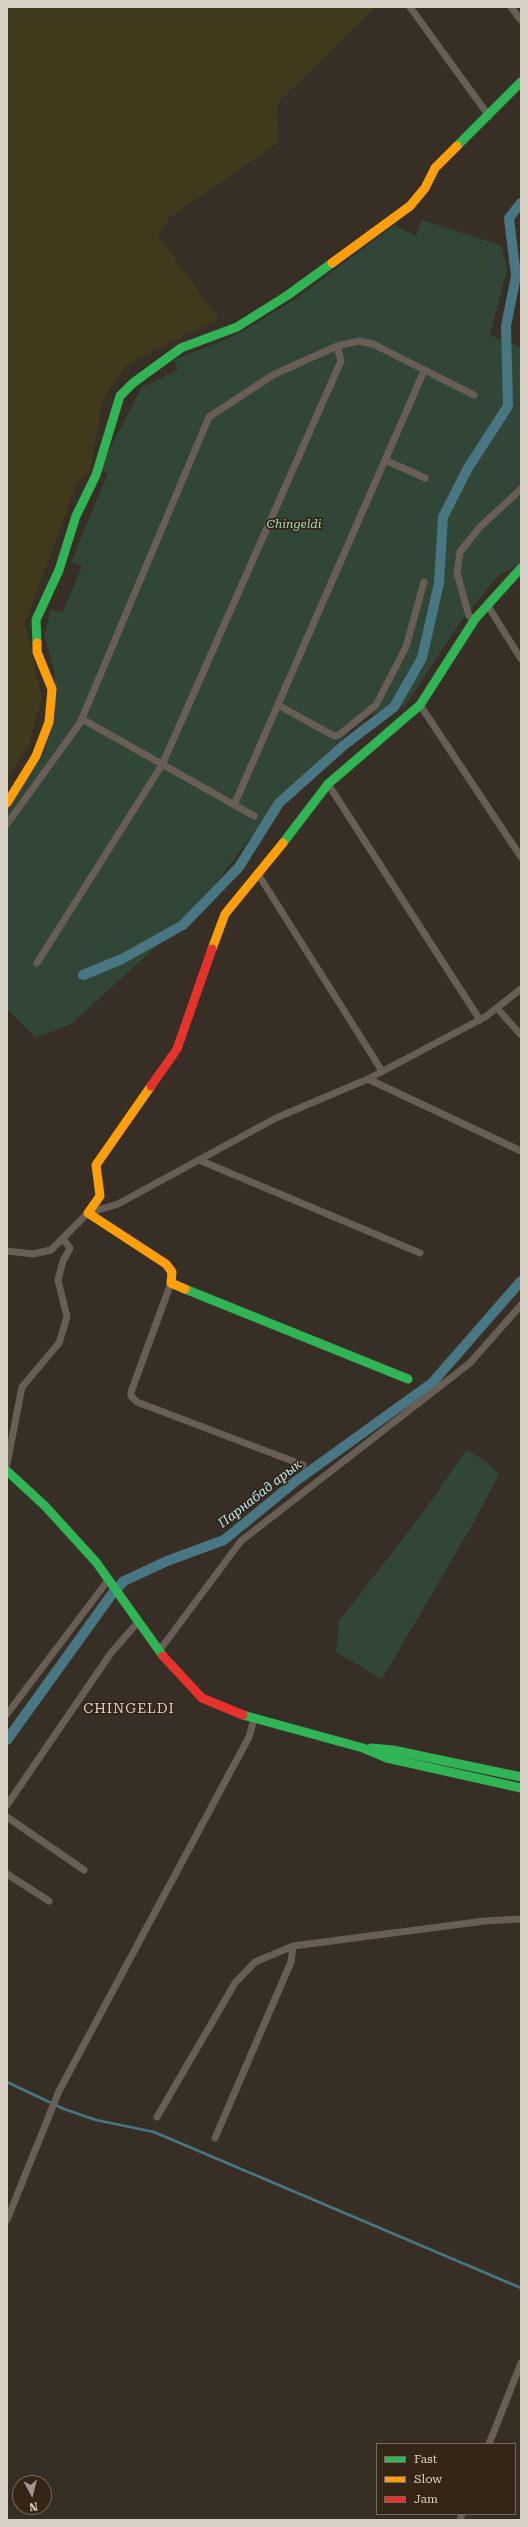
<!DOCTYPE html>
<meta charset="utf-8">
<style>
body{margin:0}
#map{position:relative;width:528px;height:2527px;overflow:hidden;background:#372f26;font-family:"Roboto Serif",serif}
canvas{display:block}
.frame{position:absolute;inset:0;border:8px solid #d9d0c6;pointer-events:none}
.legend{position:absolute;left:376px;top:2443px;width:140px;height:72px;box-sizing:border-box;background:#342516;border:1px solid #76695c;margin:0;padding:5px 7px;list-style:none;font-size:12px;color:#d9d0c6}
.legend li{display:flex;align-items:center;gap:8px;height:20px}
.legend b{width:20px;border:1px solid #76695c}
.north{position:absolute;left:12px;top:2475px;width:40px;height:40px;box-sizing:border-box;background:#342516;border:1px solid #76695c;border-radius:50%;rotate:173deg;font-size:11px;font-weight:700;line-height:16px;text-align:center;color:#d9d0c6}
.north::after{content:'';display:block;margin:auto;width:14px;height:18px;background:#a0988e;clip-path:polygon(50% 0,100% 100%,50% 72%,0 100%)}
</style>
<div id="map">
<canvas width="528" height="2527"></canvas>
<div class="frame"></div>
<ul class="legend">
<li><b style="height:5px;background:#30b455"></b>Fast</li>
<li><b style="height:5px;background:#ff9f0a"></b>Slow</li>
<li><b style="height:5px;background:#e5322d"></b>Jam</li>
</ul>
<div class="north">N</div>
</div>
<script>
const ctx = document.querySelector('canvas').getContext('2d');
ctx.lineJoin = 'round';
function fill(path, color) { ctx.fillStyle = color; ctx.fill(path, 'evenodd'); }
const shape = rows => new Path2D(rows.map(r => 'M' + r).join(''));
function strokePath(path, color, width, dash) { ctx.strokeStyle = color; ctx.lineWidth = width; ctx.lineCap = dash ? 'butt' : 'round'; ctx.setLineDash(dash || []); ctx.stroke(path); }
function label(font, color, halo, rows, align = 'center') {
  ctx.font = font + ' "Roboto Serif",serif'; ctx.lineWidth = 3.5; ctx.setLineDash([]); ctx.textBaseline = 'middle'; ctx.strokeStyle = halo; ctx.fillStyle = color; for (const [text, x, y, turn = 0] of rows) {
    ctx.save(); ctx.translate(x, y); ctx.rotate((+turn || 0) * Math.PI / 180); ctx.textAlign = isNaN(turn) ? turn : align; if (halo) ctx.strokeText(text, 0, 0); ctx.fillText(text, 0, 0); ctx.restore();
  }
}
fill(shape([
 [422,220,502,246,507,270,490,335,521,347,521,563,498,576,459,624,405,706,365,716,295,784,257,829,213,887,161,942,71,1024,36,1038,7,1009,7,808,44,753,55,712,54,670,44,636,51,610,63,612,82,566,71,562,108,473,99,469,142,387,178,370,174,360,236,335,297,298,394,225,416,236],
 [466,1450,484,1460,499,1474,470,1529,382,1679,336,1652,339,1621,425,1510]
]), '#314636');
fill(shape([
 [7,7,375,7,277,103,278,143,170,217,158,236,219,319,126,365,103,399,90,470,77,483,25,623,42,698,29,745,7,778]
]), '#41391c');
strokePath(shape([
 [7,2082,64,2109,96,2120,154,2132,521,2288]
]), '#497683', 2.5);
strokePath(shape([
 [83,975,122,959,183,925,239,867,279,803,344,745,394,707,422,658,439,583,443,517,468,468,508,406,506,326,516,276,509,218,521,203],
 [7,1740,112,1594,124,1581,167,1561,224,1540,296,1481,432,1383,521,1281]
]), '#497683', 10);
strokePath(shape([
 [410,7,489,116],
 [511,7,521,20],
 [385,460,425,478],
 [488,606,521,659],
 [475,619,469,616,457,573,460,552,479,528,521,489],
 [278,705,334,736,339,735,376,705,406,647,424,582],
 [420,705,521,857],
 [82,719,254,816],
 [328,784,480,1020],
 [234,805,424,371],
 [7,824,80,723,209,417,273,375,337,346,359,341,373,344,474,395],
 [258,874,382,1071],
 [37,963,162,765,341,361,337,346],
 [497,1008,521,1035],
 [368,1079,521,1151],
 [199,1160,420,1253],
 [7,1251,33,1254,51,1250,88,1213,118,1204,276,1118,368,1079,485,1017,521,989],
 [171,1283,131,1392,131,1396,137,1402,303,1465],
 [7,1464,22,1387,59,1343,67,1317,58,1280,63,1261,70,1248,63,1239],
 [159,1651,241,1541,470,1363,521,1305],
 [7,1714,109,1579],
 [7,1805,111,1653,138,1622],
 [7,1817,84,1870],
 [7,1874,49,1901],
 [157,2117,235,1983,255,1962,293,1946,485,1921,521,1919],
 [215,2138,291,1962,293,1946],
 [7,2220,59,2091,249,1737,254,1719],
 [489,2444,521,2363],
 [460,2520,462,2514]
]), '#685e56', 7);
strokePath(shape([
 [457,146,521,82],
 [37,643,36,620,59,570,76,516,96,475,120,396,133,383,181,348,237,327,288,295,332,263],
 [283,843,328,784,420,705,475,619,521,568],
 [185,1289,408,1379],
 [7,1471,45,1506,96,1562,163,1656],
 [243,1715,363,1748,387,1758,521,1788],
 [371,1748,393,1750,521,1777]
]), '#30b455', 9);
strokePath(shape([
 [332,263,410,206,425,188,435,168,457,146],
 [7,803,36,756,49,722,52,689,37,652,37,643],
 [212,949,225,914,283,843],
 [151,1086,96,1165,100,1196,88,1213,166,1264,172,1272,171,1283,185,1289]
]), '#ff9f0a', 9);
strokePath(shape([
 [151,1086,177,1049,212,949],
 [163,1656,202,1698,243,1715]
]), '#e5322d', 9);
label('italic 12px', '#a0dfb3', '#342516', [
 ["Chingeldi",294,524]
]);
label('italic 13px', '#bae9f8', '#342516', [
 ["Парнабад арык",260,1494,-38]
]);
ctx.letterSpacing = '1px';
label('14px', '#d9d0c6', '#342516', [
 ["CHINGELDI",129,1709]
]);
ctx.letterSpacing = '0px';
</script>
